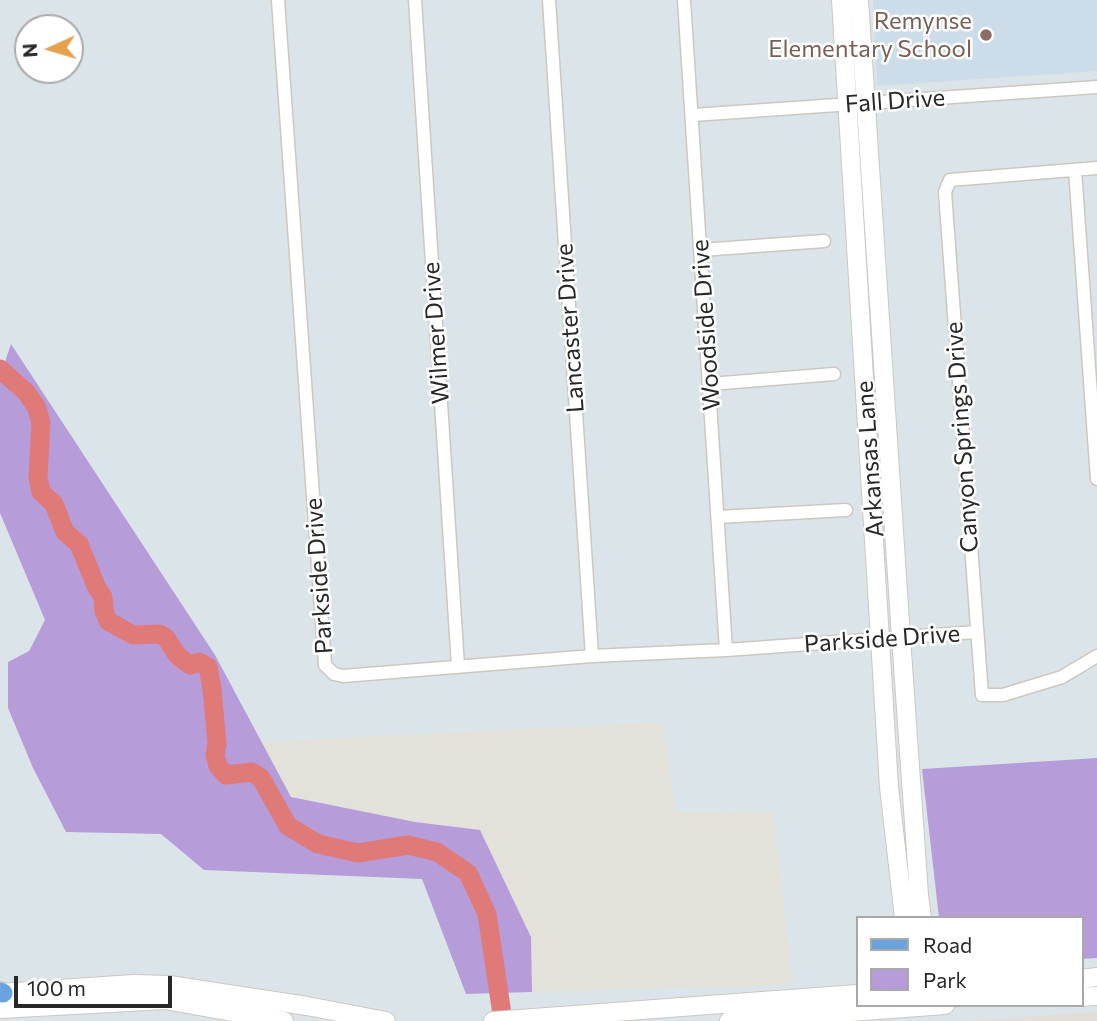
<!DOCTYPE html>
<style>
body{margin:0}
#map{position:relative;width:1097px;height:1021px;overflow:hidden;background:#dbe5e9;font-family:Commissioner,sans-serif}
canvas{display:block}
.legend{position:absolute;left:856px;top:916px;width:228px;height:91px;box-sizing:border-box;background:#fff;border:2px solid #a9a9a9;margin:0;padding:9px 12px;list-style:none;font-size:21px;color:#282828}
.legend li{display:flex;align-items:center;gap:14px;height:35px}
.legend b{width:35px;border:2px solid #a9a9a9}
.north{position:absolute;left:14px;top:14px;width:70px;height:70px;box-sizing:border-box;background:#fff;border:2px solid #a9a9a9;border-radius:50%;rotate:266deg;font-size:19px;font-weight:700;line-height:28px;text-align:center;color:#282828}
.north::after{content:'';display:block;margin:auto;width:24px;height:32px;background:#e5a24c;clip-path:polygon(50% 0,100% 100%,50% 72%,0 100%)}
.scale{position:absolute;left:14px;top:976px;width:158px;height:32px;box-sizing:border-box;border:4px solid #282828;border-top:0;padding-left:9px;font-size:21px;line-height:24px;white-space:nowrap;color:#282828;-webkit-text-stroke:5px #fff;paint-order:stroke}
</style>
<div id="map">
<canvas width="1097" height="1021"></canvas>
<ul class="legend">
<li><b style="height:9px;background:#69a3e0"></b>Road</li>
<li><b style="height:19px;background:#b69dda"></b>Park</li>
</ul>
<div class="north">N</div>
<div class="scale">100 m</div>
</div>
<script>
const ctx = document.querySelector('canvas').getContext('2d');
ctx.lineJoin = 'round';
function fill(path, color) { ctx.fillStyle = color; ctx.fill(path, 'evenodd'); }
const shape = rows => new Path2D(rows.map(r => 'M' + r).join(''));
function strokePath(path, color, width, dash) { ctx.strokeStyle = color; ctx.lineWidth = width; ctx.lineCap = dash ? 'butt' : 'round'; ctx.setLineDash(dash || []); ctx.stroke(path); }
function label(font, color, halo, rows, align = 'center') {
  ctx.font = font + ' Commissioner,sans-serif'; ctx.lineWidth = 5; ctx.setLineDash([]); ctx.textBaseline = 'middle'; ctx.strokeStyle = halo; ctx.fillStyle = color; for (const [text, x, y, turn = 0] of rows) {
    ctx.save(); ctx.translate(x, y); ctx.rotate((+turn || 0) * Math.PI / 180); ctx.textAlign = isNaN(turn) ? turn : align; if (halo) ctx.strokeText(text, 0, 0); ctx.fillText(text, 0, 0); ctx.restore();
  }
}
fill(shape([
 [662,722,676,812,773,811,793,985,532,992,531,937,480,830,415,822,291,797,261,742]
]), '#e2e2db');
fill(shape([
 [873,0,1097,0,1097,71,877,86]
]), '#ccdde9');
fill(shape([
 [1097,1012,1097,1021,967,1021]
]), '#e2ddd6');
fill(shape([
 [11,344,215,655,291,797,415,822,480,830,531,937,532,992,466,994,422,879,204,870,161,834,66,832,33,768,8,708,8,662,29,651,45,620,0,513,0,377],
 [1097,758,1097,958,1081,959,1081,918,939,918,922,769]
]), '#b69dda');
strokePath(shape([
 [0,369,26,392,37,408,41,423,38,478,41,492,54,504,65,532,79,544,96,586,103,597,104,611,108,621,133,635,160,634,166,638,178,656,190,665,199,662,208,667,212,689,217,744,215,755,218,766,226,775,252,772,261,778,288,826,318,844,358,853,408,845,437,852,468,873,487,914,502,1014]
]), '#e07a79', 19);
const street = shape([
 [278,0,325,665,334,674,343,676,592,656,726,650,976,632],
 [415,0,458,666],
 [549,0,592,656],
 [684,0,726,650],
 [693,115,1097,87],
 [1097,168,950,180,945,192,982,695,1003,695,1062,677,1097,656],
 [1075,170,1097,479],
 [701,250,824,241],
 [710,384,834,374],
 [718,517,846,510]
]);
const secondary = shape([
 [841,0,889,787,904,918],
 [859,0,901,637,919,895,922,918],
 [1081,979,1097,977],
 [0,993,133,984,169,985,307,1006,386,1021],
 [1081,997,1097,996],
 [0,1009,165,1000,284,1021],
 [493,1021,857,994],
 [729,1021,945,1005]
]);
const primary = shape([
 [0,992,3,993]
]);
strokePath(street, '#cdc7c0', 15);
strokePath(secondary, '#cdc7c0', 20);
strokePath(primary, '#c3c3c3', 22);
strokePath(street, '#fff', 12);
strokePath(secondary, '#fff', 18);
strokePath(primary, '#69a3e0', 19);
for (const [x, y, r, color] of [
 [986,35,7,"#8d6e63"]
]) { const dot = new Path2D(); dot.arc(x, y, r, 0, 2 * Math.PI); ctx.fillStyle = color; ctx.fill(dot); strokePath(dot, '#fff', 2.5); }
label('24px', '#785e54', '#fff', [
 ["Remynse",972,21],
 ["Elementary School",972,49]
], 'right');
label('24px', '#282828', '#fff', [
 ["Fall Drive",895,101,-4],
 ["Woodside Drive",706,325,-94],
 ["Lancaster Drive",570,328,-94],
 ["Wilmer Drive",436,333,-94],
 ["Canyon Springs Drive",962,437,-94],
 ["Arkansas Lane",870,459,-94],
 ["Parkside Drive",319,576,-94],
 ["Parkside Drive",882,639,-4]
]);
</script>
